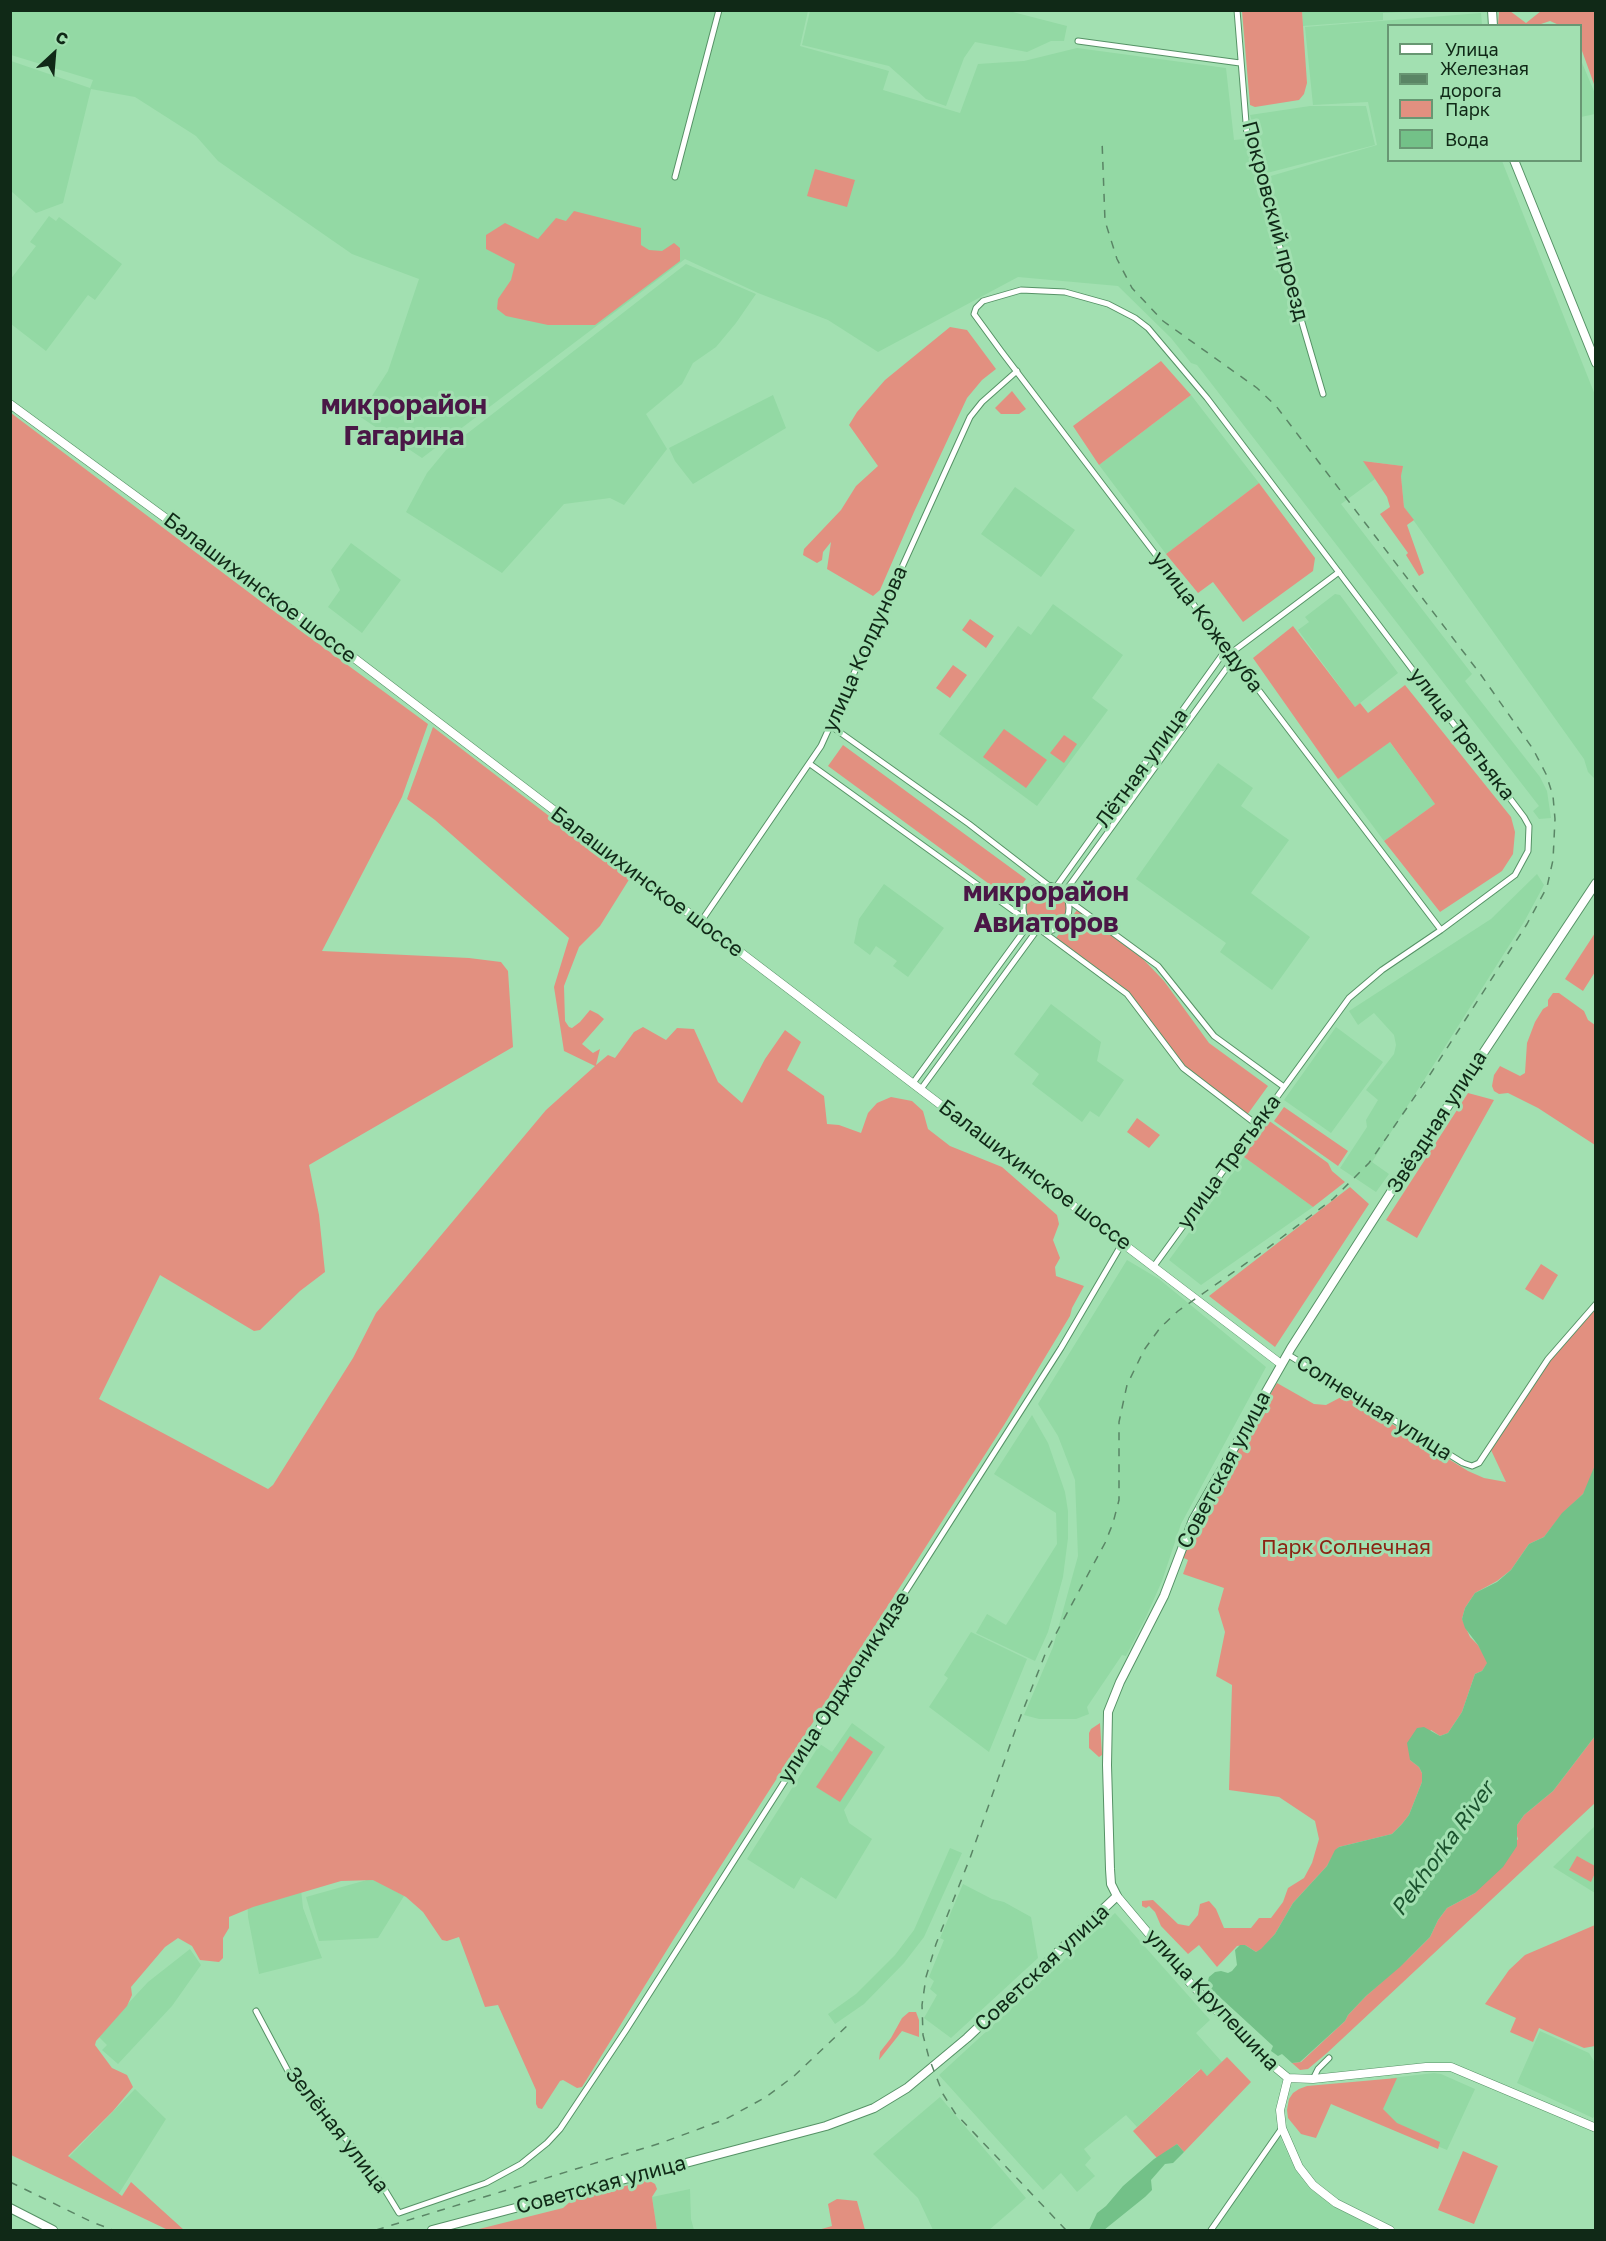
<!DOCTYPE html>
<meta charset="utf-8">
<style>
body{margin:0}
#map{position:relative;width:1606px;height:2241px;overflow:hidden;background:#a2e0b1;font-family:"Golos Text",sans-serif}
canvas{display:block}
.frame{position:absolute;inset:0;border:12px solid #102917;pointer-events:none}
.legend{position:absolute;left:1387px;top:24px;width:195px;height:138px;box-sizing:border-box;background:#a2e0b1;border:2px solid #689773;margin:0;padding:8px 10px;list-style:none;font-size:18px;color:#102917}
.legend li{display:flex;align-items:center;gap:12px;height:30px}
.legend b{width:30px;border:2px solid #689773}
.north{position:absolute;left:24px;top:24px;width:60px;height:60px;-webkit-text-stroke:4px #a2e0b1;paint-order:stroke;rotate:26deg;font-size:16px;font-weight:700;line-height:24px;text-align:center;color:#102917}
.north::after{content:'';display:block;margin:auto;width:21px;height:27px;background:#102917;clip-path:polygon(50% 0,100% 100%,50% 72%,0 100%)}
</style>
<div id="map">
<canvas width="1606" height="2241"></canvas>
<div class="frame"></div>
<ul class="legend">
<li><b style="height:8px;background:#fff"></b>Улица</li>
<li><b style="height:8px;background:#5a8565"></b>Железная дорога</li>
<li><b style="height:16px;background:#e29080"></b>Парк</li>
<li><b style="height:16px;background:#73c188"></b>Вода</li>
</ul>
<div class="north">С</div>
</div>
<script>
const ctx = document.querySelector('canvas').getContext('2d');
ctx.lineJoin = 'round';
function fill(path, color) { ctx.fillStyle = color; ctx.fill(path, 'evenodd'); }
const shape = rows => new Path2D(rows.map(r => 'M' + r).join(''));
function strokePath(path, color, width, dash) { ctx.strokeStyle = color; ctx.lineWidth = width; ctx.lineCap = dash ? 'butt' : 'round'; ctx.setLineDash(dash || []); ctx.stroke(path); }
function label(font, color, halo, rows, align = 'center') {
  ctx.font = font + ' "Golos Text",sans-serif'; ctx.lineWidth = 6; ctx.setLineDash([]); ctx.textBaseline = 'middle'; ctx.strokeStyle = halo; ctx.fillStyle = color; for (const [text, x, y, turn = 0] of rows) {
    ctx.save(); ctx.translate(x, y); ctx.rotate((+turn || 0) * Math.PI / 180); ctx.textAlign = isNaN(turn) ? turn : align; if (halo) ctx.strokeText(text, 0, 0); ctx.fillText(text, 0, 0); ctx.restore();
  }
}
fill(shape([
 [1005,10,1067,26,1064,41,1051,41,1027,52,975,42,964,58,946,106,926,99,889,66,802,45,810,11],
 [11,11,808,11,800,46,889,71,883,90,960,113,978,64,1024,61,1077,48,1226,68,1234,140,1244,139,1257,180,1377,145,1368,102,1313,105,1305,27,1481,13,1482,25,1388,26,1388,160,1502,161,1595,395,1595,779,1588,772,1584,759,1404,507,1401,476,1402,466,1364,461,1375,479,1341,504,1472,674,1465,681,1540,777,1547,791,1551,818,1539,819,1533,811,1539,806,1197,365,1191,363,1171,338,1118,286,1018,277,878,352,828,320,758,293,685,259,422,458,359,416,388,371,419,279,352,254,218,161,196,136,135,97,91,89,63,203,36,213,11,191,11,61,90,88,93,80,11,55],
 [1302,11,1423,11,1383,13,1383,20,1303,26],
 [1580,58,1596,96,1595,114,1581,117],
 [1310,106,1366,106,1375,145,1267,173,1250,115],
 [49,216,56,221,59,217,122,264,95,300,88,295,46,351,11,324,10,280,36,246,30,242],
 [686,264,756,294,736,323,716,347,693,363,682,384,646,414,667,449,624,505,610,498,564,504,502,573,406,512,427,473,446,450],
 [773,395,786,428,693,484,675,461,669,448],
 [1191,395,1259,483,1166,554,1099,465],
 [1015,487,1075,530,1041,577,981,534],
 [351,543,401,580,362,633,328,607,340,590,331,570],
 [1335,594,1340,595,1398,673,1355,707,1298,630,1309,622,1305,617],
 [1053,604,1123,655,1092,698,1108,710,1037,806,939,734,1018,626,1031,635],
 [1389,741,1435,804,1384,841,1338,779],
 [1218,763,1253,788,1241,806,1289,840,1251,893,1310,937,1272,990,1220,952,1226,943,1136,879],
 [1537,874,1544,885,1524,922,1372,1162,1389,1174,1376,1192,1340,1168,1367,1127,1366,1120,1378,1100,1366,1090,1394,1054,1396,1045,1394,1035,1374,1013,1358,1025,1349,1011,1491,919],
 [884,884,944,928,908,977,893,966,897,961,876,946,870,955,854,943,859,919],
 [1051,1004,1101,1042,1097,1061,1124,1080,1099,1117,1090,1111,1082,1122,1032,1084,1039,1074,1014,1054],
 [1336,1027,1383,1062,1331,1133,1284,1100],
 [1244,1157,1313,1207,1201,1285,1169,1260],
 [1127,1260,1159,1279,1266,1367,1181,1524,1162,1581,1146,1617,1126,1656,1122,1655,1087,1707,1089,1714,1076,1719,1039,1719,1024,1715,1053,1647,1078,1556,1075,1480,1058,1436,1038,1404],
 [1032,1415,1048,1443,1065,1492,1068,1511,1068,1538,1063,1577,1048,1632,1035,1661,976,1633,987,1614,1006,1625,1057,1544,1056,1513,994,1474],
 [971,1632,1027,1659,989,1752,929,1707,948,1678,944,1675],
 [852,1723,885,1747,844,1810,849,1823,872,1839,836,1899,801,1877,794,1889,747,1859,820,1744,832,1752],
 [1595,1826,1595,1893,1553,1867],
 [245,1841,296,1844,303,1908,322,1958,259,1974,248,1917],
 [950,1848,962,1853,924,1937,904,1963,864,2004,835,2024,828,2014,856,1994,895,1955,914,1930],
 [374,1878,404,1896,378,1938,319,1941,306,1897],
 [963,1884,992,1899,1004,1902,1031,1917,1038,1958,951,2038,924,2018,937,1995,930,1989,934,1981,929,1977,944,1940,940,1938],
 [1115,1913,1210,2020,1196,2033,1222,2062,1207,2076,1200,2069,1137,2127,1126,2115,1084,2149,1091,2158,1085,2165,1095,2176,1077,2192,1061,2173,1043,2190,939,2075],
 [190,1949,201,1965,172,2006,118,2064,102,2050,107,2045,98,2036,148,1982],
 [1540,2031,1589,2053,1595,2063,1596,2113,1593,2118,1517,2083],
 [1434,2073,1441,2074,1475,2089,1447,2150,1372,2119,1391,2078],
 [135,2089,166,2119,118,2195,66,2160],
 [940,2097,1026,2198,989,2230,933,2230,918,2198,873,2154],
 [1279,2135,1295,2169,1309,2188,1334,2205,1379,2230,1214,2230],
 [690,2189,691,2219,694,2230,657,2230,652,2197]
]), '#93d9a4');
fill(shape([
 [1242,11,1302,11,1307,83,1304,94,1299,100,1255,107,1250,105],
 [1499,11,1510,11,1526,23,1541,11,1595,11,1595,87,1581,48,1580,26,1559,25,1550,21,1538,25,1498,25],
 [815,169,855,180,847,207,807,196],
 [574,211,641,228,641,245,649,250,662,251,674,243,680,248,680,261,595,325,548,325,506,316,497,309,498,299,511,280,515,264,486,249,486,235,505,223,538,239,556,218,566,221],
 [950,327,967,330,996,369,982,380,967,398,914,512,880,590,873,596,827,569,831,542,823,552,822,560,817,563,803,555,804,549,841,510,856,486,878,466,849,425,857,412,885,380],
 [1161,361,1191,395,1099,465,1073,426],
 [1012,391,1026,409,1019,414,1001,414,995,408],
 [11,413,263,603,428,724,402,797,322,951,469,958,501,962,508,971,513,1047,309,1165,319,1215,325,1272,300,1291,260,1330,254,1331,160,1275,99,1399,268,1489,273,1485,353,1358,376,1313,546,1110,595,1066,564,1051,554,987,569,938,435,820,407,799,433,727,630,878,600,926,579,947,564,986,565,1021,569,1027,572,1028,580,1022,590,1010,598,1014,604,1019,582,1044,593,1053,600,1049,596,1065,608,1055,615,1058,634,1032,643,1027,666,1040,677,1028,694,1029,718,1082,742,1103,765,1059,785,1030,801,1042,787,1070,824,1096,827,1124,839,1125,861,1133,868,1113,877,1103,891,1097,912,1101,923,1111,928,1129,950,1146,1002,1167,1057,1215,1059,1224,1053,1240,1060,1258,1055,1267,1056,1276,1084,1286,1072,1308,1070,1316,1004,1425,675,1937,582,2087,577,2088,563,2080,560,2081,542,2109,538,2108,536,2104,536,2090,498,2005,485,2007,459,1937,447,1941,442,1940,423,1912,406,1897,373,1880,341,1881,253,1907,229,1917,229,1928,223,1938,223,1958,219,1962,200,1960,192,1946,178,1938,165,1947,131,1987,132,1995,127,2006,96,2041,95,2045,112,2068,127,2075,133,2087,113,2111,68,2156,122,2196,131,2182,184,2230,168,2230,11,2155],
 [1363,461,1403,466,1401,476,1404,507,1414,520,1407,525,1424,573,1419,576,1406,555,1408,553,1380,514,1390,507,1387,497],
 [1259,483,1315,558,1313,571,1243,622,1213,582,1198,593,1166,554],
 [970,619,994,636,986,648,962,630],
 [1293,626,1355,707,1360,703,1368,713,1405,685,1511,817,1515,832,1513,854,1502,871,1440,912,1384,841,1435,804,1390,742,1338,779,1253,658],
 [953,665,967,675,950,698,936,688],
 [1004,729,1047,760,1026,788,983,757],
 [1064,735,1077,744,1064,763,1050,753],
 [843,745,1026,879,1011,900,828,766],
 '1026 908a20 20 0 1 1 40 0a20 20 0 1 1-40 0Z',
 [1077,910,1143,959,1164,981,1209,1043,1268,1086,1247,1115,1180,1062,1128,991,1056,938],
 [1595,933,1595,972,1583,991,1565,979],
 [1553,993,1559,993,1584,1011,1588,1020,1595,1025,1595,1145,1538,1108,1508,1093,1499,1094,1494,1091,1492,1086,1494,1075,1500,1066,1520,1076,1525,1073,1527,1043,1535,1022,1543,1009,1548,1006,1548,1000],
 [1468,1093,1494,1100,1417,1238,1386,1220],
 [1284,1107,1348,1151,1338,1166,1274,1121],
 [1137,1118,1160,1135,1149,1148,1127,1132],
 [1268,1120,1328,1163,1332,1171,1345,1182,1313,1207,1244,1157],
 [1350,1187,1369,1204,1275,1347,1209,1296],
 [1541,1264,1558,1275,1543,1300,1525,1289],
 [1595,1308,1596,1465,1589,1483,1583,1494,1562,1514,1544,1537,1529,1544,1511,1570,1497,1581,1475,1593,1465,1608,1462,1619,1470,1637,1478,1645,1488,1662,1482,1671,1475,1674,1462,1712,1448,1733,1440,1736,1431,1730,1410,1760,1419,1767,1422,1773,1422,1782,1409,1815,1402,1824,1392,1834,1339,1847,1336,1850,1327,1866,1293,1903,1275,1934,1261,1950,1256,1952,1245,1945,1237,1946,1217,1967,1199,1945,1188,1954,1161,1926,1155,1912,1149,1906,1146,1908,1142,1906,1142,1901,1153,1900,1178,1924,1189,1926,1198,1915,1200,1904,1209,1901,1216,1909,1224,1928,1251,1928,1259,1918,1271,1918,1283,1902,1288,1888,1304,1878,1312,1863,1319,1839,1315,1821,1279,1797,1229,1790,1232,1685,1216,1676,1225,1632,1218,1609,1224,1588,1183,1574,1188,1560,1182,1557,1199,1517,1277,1383,1314,1404,1326,1405,1345,1395,1468,1471,1484,1478,1506,1482,1491,1450,1550,1360],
 [1100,1723,1102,1755,1099,1757,1089,1748,1089,1733,1091,1729],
 [850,1736,873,1752,840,1802,816,1787],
 [1595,1736,1595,1803,1327,2053,1308,2069,1300,2070,1292,2063,1301,2062,1345,2021,1348,2015,1366,1996,1409,1958,1430,1937,1438,1920,1447,1908,1475,1893,1518,1839,1516,1833,1517,1825,1524,1815,1553,1791],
 [1577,1856,1595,1866,1595,1873,1591,1882,1569,1870],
 [1595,1925,1595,2046,1584,2048,1539,2028,1533,2042,1510,2032,1516,2018,1485,2004,1509,1970,1525,1955],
 [909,2012,916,2012,919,2020,919,2037,902,2031,879,2060,880,2052,891,2038,902,2018],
 [1227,2057,1251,2082,1184,2152,1177,2144,1157,2158,1133,2131,1201,2069,1207,2076],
 [1397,2078,1383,2109,1397,2123,1440,2142,1438,2149,1331,2104,1316,2138,1301,2134,1288,2118,1287,2110,1289,2099,1293,2093,1299,2089,1307,2086],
 [1463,2151,1498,2166,1474,2224,1438,2210],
 [648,2180,655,2184,657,2189,652,2197,657,2230,475,2230,563,2208,572,2200],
 [837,2199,857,2201,865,2230,818,2230,832,2226,828,2204]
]), '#e29080');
fill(shape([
 [1595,1465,1595,1736,1553,1791,1524,1815,1517,1825,1517,1846,1503,1867,1475,1893,1447,1908,1438,1920,1430,1937,1400,1967,1366,1996,1348,2015,1345,2021,1300,2062,1292,2063,1282,2054,1278,2056,1271,2051,1273,2046,1211,1989,1208,1981,1209,1977,1215,1972,1221,1971,1228,1973,1232,1971,1237,1965,1235,1950,1240,1945,1245,1945,1256,1952,1261,1949,1275,1934,1293,1903,1327,1866,1335,1850,1339,1847,1392,1834,1402,1824,1409,1815,1422,1782,1422,1773,1419,1767,1410,1760,1407,1743,1417,1728,1424,1727,1440,1736,1448,1733,1462,1712,1475,1674,1482,1671,1487,1663,1478,1645,1465,1628,1462,1619,1465,1608,1475,1593,1497,1582,1511,1570,1529,1544,1544,1537,1562,1513,1583,1494],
 [1177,2144,1184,2152,1173,2163,1165,2164,1151,2180,1152,2190,1145,2197,1104,2230,1089,2230,1097,2213,1106,2206,1123,2186,1154,2159]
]), '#73c188');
const street = shape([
 [1237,10,1247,135,1323,394],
 [1078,41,1240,63],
 [675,177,719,10],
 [1231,653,1339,572],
 [831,726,969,824,1048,885],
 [810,764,1025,919],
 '1023 908a23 23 0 1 1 46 0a23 23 0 1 1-46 0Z',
 [1056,887,1227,648],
 [1064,893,1234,658],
 [1068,900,1158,966,1214,1036,1284,1087],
 [700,923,821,746,970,417,982,402,1017,371],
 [1042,931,1127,994,1183,1068,1256,1124],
 [913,1083,1029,924],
 [921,1089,1037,930],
 [1154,1266,1349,998,1382,970,1441,930,1515,875,1528,851,1529,826,1524,817,1207,398,1148,328,1135,318,1108,304,1065,292,1021,290,983,301,976,308,974,314,1001,351,1441,930],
 [1287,1354,1463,1463,1472,1466,1479,1463,1548,1359,1596,1304],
 [256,2011,288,2071,374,2172,399,2213,486,2183,521,2164,547,2143,560,2129,626,2030,1061,1348,1123,1242],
 [1313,2079,1318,2069,1329,2058],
 [1211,2230,1282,2128]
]);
const secondary = shape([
 [10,404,295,613,1281,1364],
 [1117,1896,1191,1984,1258,2053,1288,2078,1313,2079,1426,2067,1451,2067,1596,2128],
 [1288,2078,1280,2110,1282,2128,1299,2167,1313,2185,1336,2203,1390,2230]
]);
const primary = shape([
 [1492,10,1493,26],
 [1514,160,1596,363],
 [10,2208,53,2230],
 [432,2230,826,2126,874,2108,907,2088,967,2038,1117,1896,1111,1884,1110,1869,1107,1765,1108,1712,1120,1682,1164,1596,1193,1520,1291,1348,1391,1192,1596,883]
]);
strokePath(street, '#569266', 7);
strokePath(secondary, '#569266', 9);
strokePath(primary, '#569266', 10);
strokePath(street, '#fff', 5);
strokePath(secondary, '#fff', 8);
strokePath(primary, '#fff', 8);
strokePath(shape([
 [10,2182,92,2222,113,2230],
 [376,2230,661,2143,726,2119,766,2097,794,2076,849,2024],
 [1066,2230,955,2113,943,2094,929,2058,923,2035,922,2005,926,1977,936,1944,970,1858,1016,1728,1046,1652,1105,1543,1113,1523,1119,1500,1119,1422,1127,1385,1144,1350,1160,1328,1178,1311,1265,1250,1333,1199,1369,1163,1431,1073,1527,924,1547,887,1553,860,1555,819,1553,796,1546,774,1533,749,1481,675,1276,406,1257,388,1163,321,1132,288,1117,259,1105,221,1102,140]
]), '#5a8565', 1.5, [8, 8]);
label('21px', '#102917', '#a2e0b1', [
 ["Покровский проезд",1275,221,75],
 ["Балашихинское шоссе",260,588,37],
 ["улица Кожедуба",1207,622,53],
 ["улица Колдунова",865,649,-66],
 ["улица Третьяка",1462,734,53],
 ["Лётная улица",1142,768,-54],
 ["Балашихинское шоссе",647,882,37],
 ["Звёздная улица",1437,1122,-57],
 ["улица Третьяка",1229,1162,-54],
 ["Балашихинское шоссе",1035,1175,37],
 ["Солнечная улица",1374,1408,32],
 ["Советская улица",1224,1470,-62],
 ["улица Орджоникидзе",844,1687,-57],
 ["Советская улица",1042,1968,-43],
 ["улица Крупешина",1212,2000,47],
 ["Зелёная улица",337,2130,52],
 ["Советская улица",601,2185,-15]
]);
label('21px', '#8c2414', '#a2e0b1', [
 ["Парк Солнечная",1346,1547]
]);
label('italic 22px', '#1b532e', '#a2e0b1', [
 ["Pekhorka River",1443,1849,-54]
]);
label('bold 27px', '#4a1746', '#a2e0b1', [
 ["микрорайон",404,405],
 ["Гагарина",404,436],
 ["микрорайон",1046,892],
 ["Авиаторов",1046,923]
]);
</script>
